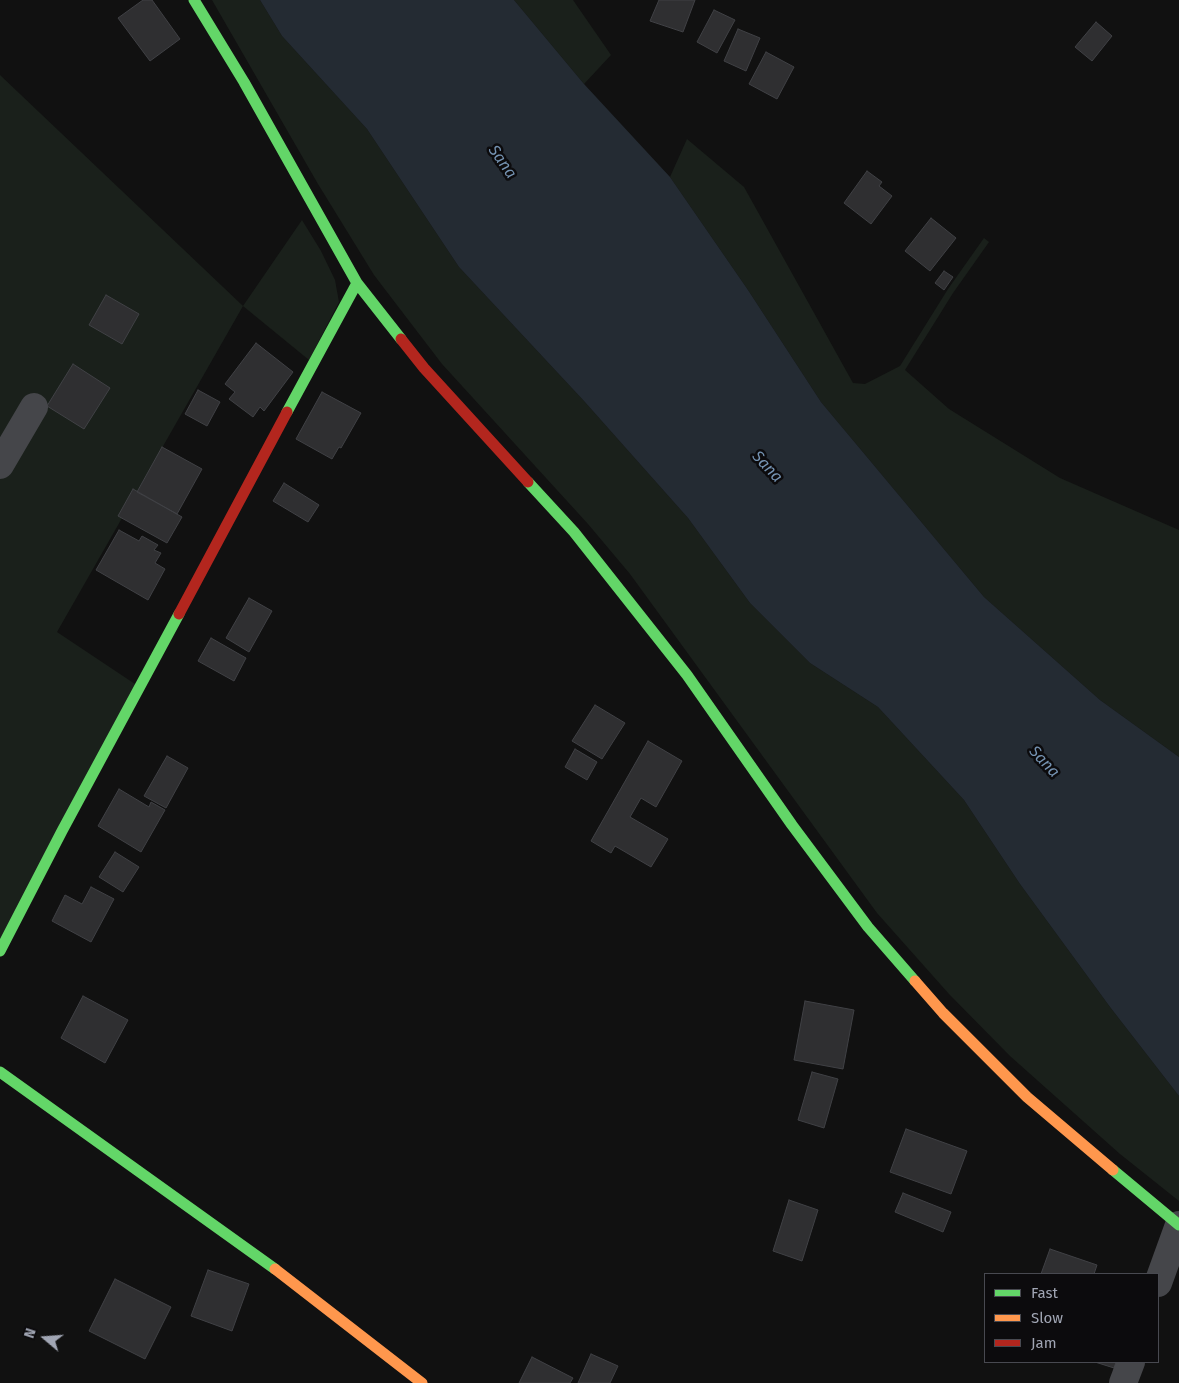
<!DOCTYPE html>
<style>
body{margin:0}
#map{position:relative;width:1179px;height:1383px;overflow:hidden;background:#111;font-family:"Fira Sans",sans-serif}
canvas{display:block}
.legend{position:absolute;left:984px;top:1273px;width:175px;height:90px;box-sizing:border-box;background:#0c0b0d;border:1px solid #484950;margin:0;padding:6px 9px;list-style:none;font-size:15px;color:#a1a6b4}
.legend li{display:flex;align-items:center;gap:10px;height:25px}
.legend b{width:25px;border:1px solid #484950}
.north{position:absolute;left:20px;top:1313px;width:50px;height:50px;-webkit-text-stroke:4px #0c0b0d;paint-order:stroke;rotate:288deg;font-size:14px;font-weight:700;line-height:20px;text-align:center;color:#a1a6b4}
.north::after{content:'';display:block;margin:auto;width:18px;height:22px;background:#a1a6b4;clip-path:polygon(50% 0,100% 100%,50% 72%,0 100%)}
</style>
<div id="map">
<canvas width="1179" height="1383"></canvas>
<ul class="legend">
<li><b style="height:6px;background:#63d668"></b>Fast</li>
<li><b style="height:6px;background:#ff974d"></b>Slow</li>
<li><b style="height:6px;background:#b3261e"></b>Jam</li>
</ul>
<div class="north">N</div>
</div>
<script>
const ctx = document.querySelector('canvas').getContext('2d');
ctx.lineJoin = 'round';
function fill(path, color) { ctx.fillStyle = color; ctx.fill(path, 'evenodd'); }
const shape = rows => new Path2D(rows.map(r => 'M' + r).join(''));
function strokePath(path, color, width, dash) { ctx.strokeStyle = color; ctx.lineWidth = width; ctx.lineCap = dash ? 'butt' : 'round'; ctx.setLineDash(dash || []); ctx.stroke(path); }
function label(font, color, halo, rows, align = 'center') {
  ctx.font = font + ' "Fira Sans",sans-serif'; ctx.lineWidth = 5; ctx.setLineDash([]); ctx.textBaseline = 'middle'; ctx.strokeStyle = halo; ctx.fillStyle = color; for (const [text, x, y, turn = 0] of rows) {
    ctx.save(); ctx.translate(x, y); ctx.rotate((+turn || 0) * Math.PI / 180); ctx.textAlign = isNaN(turn) ? turn : align; if (halo) ctx.strokeText(text, 0, 0); ctx.fillText(text, 0, 0); ctx.restore();
  }
}
fill(shape([
 [212,0,260,0,282,36,367,129,459,267,584,401,688,518,750,603,810,663,878,707,964,800,1020,884,1110,1007,1179,1096,1179,1201,1120,1154,1010,1056,949,994,877,913,630,574,588,524,442,364,374,275,318,184],
 [514,0,573,0,611,55,584,84],
 [0,75,243,306,302,220,321,251,335,280,339,302,309,360,243,306,57,632,138,686,0,947],
 [687,139,744,187,853,383,865,384,900,366,948,289,984,238,989,242,953,293,905,370,949,409,1060,478,1179,530,1179,757,1100,700,984,597,821,402,748,290,670,177]
]), '#1a201b');
fill(shape([
 [260,0,514,0,584,84,670,177,748,290,821,402,984,597,1100,700,1179,757,1179,1096,1110,1007,1020,884,964,800,878,707,810,663,750,603,688,518,584,401,459,267,367,129,282,36]
]), '#242b33');
const building = shape([
 [143,0,152,0,180,39,150,61,118,18,143,0],
 [659,0,695,0,683,32,650,21,659,0],
 [714,10,735,20,717,53,697,42,714,10],
 [1096,22,1112,36,1092,61,1075,47,1096,22],
 [738,29,760,38,746,71,724,61,738,29],
 [766,52,794,67,777,99,749,84,766,52],
 [867,171,882,182,879,186,892,196,871,224,844,203,867,171],
 [931,218,956,238,930,271,905,251,931,218],
 [944,271,953,277,944,290,935,283,944,271],
 [106,295,139,314,122,344,89,325,106,295],
 [256,343,293,372,264,411,260,407,253,417,229,399,235,392,225,384,256,343],
 [73,364,110,388,84,429,47,406,73,364],
 [198,390,220,402,207,426,185,414,198,390],
 [322,392,361,413,341,448,339,447,332,459,296,439,322,392],
 [162,447,202,469,177,514,137,492,162,447],
 [284,483,319,505,308,522,273,501,284,483],
 [133,489,182,517,167,543,118,516,133,489],
 [119,530,139,541,142,536,158,545,154,550,161,553,155,563,165,569,148,600,96,570,119,530],
 [249,598,272,611,249,652,226,638,249,598],
 [211,638,246,658,234,681,198,661,211,638],
 [595,705,625,723,602,759,572,741,595,705],
 [648,741,682,761,656,807,641,798,630,817,668,839,651,867,615,846,611,853,591,841,648,741],
 [575,749,597,762,587,780,565,767,575,749],
 [167,756,188,768,166,808,144,796,167,756],
 [119,789,149,807,151,802,165,810,141,852,98,826,119,789],
 [115,852,139,867,123,892,99,877,115,852],
 [91,887,114,899,91,942,52,921,65,895,82,904,91,887],
 [83,996,128,1020,105,1063,61,1038,83,996],
 [805,1001,854,1010,843,1069,794,1060,805,1001],
 [812,1072,838,1079,824,1128,798,1120,812,1072],
 [906,1129,967,1151,951,1194,890,1172,906,1129],
 [903,1193,951,1212,943,1232,895,1212,903,1193],
 [789,1200,818,1210,802,1261,773,1251,789,1200],
 [1050,1249,1097,1265,1094,1274,1041,1274,1050,1249],
 [208,1270,249,1284,232,1331,191,1316,208,1270],
 [115,1279,171,1307,145,1359,89,1331,115,1279],
 [591,1354,618,1366,610,1383,578,1383,591,1354],
 [532,1357,573,1378,570,1383,519,1383,532,1357],
 [1095,1362,1116,1362,1114,1368,1095,1362]
]);
fill(building, '#2f2f31');
strokePath(building, '#404145', 1);
strokePath(shape([
 [0,465,34,407],
 [1158,1283,1179,1225],
 [1123,1383,1131,1362]
]), '#45464a', 28);
strokePath(shape([
 [194,0,244,82,357,283,401,339],
 [287,412,357,283],
 [528,482,574,532,687,675,792,825,868,927,915,981],
 [0,951,62,831,179,614],
 [0,1072,275,1269],
 [1113,1170,1179,1225]
]), '#63d668', 11);
strokePath(shape([
 [915,981,943,1013,1027,1097,1113,1170],
 [275,1269,422,1383]
]), '#ff974d', 11);
strokePath(shape([
 [401,339,424,368,528,482],
 [179,614,287,412]
]), '#b3261e', 11);
label('italic 16px', '#7593b2', '#0c0b0d', [
 ["Sana",502,162,55],
 ["Sana",767,467,47],
 ["Sana",1044,762,47]
]);
</script>
